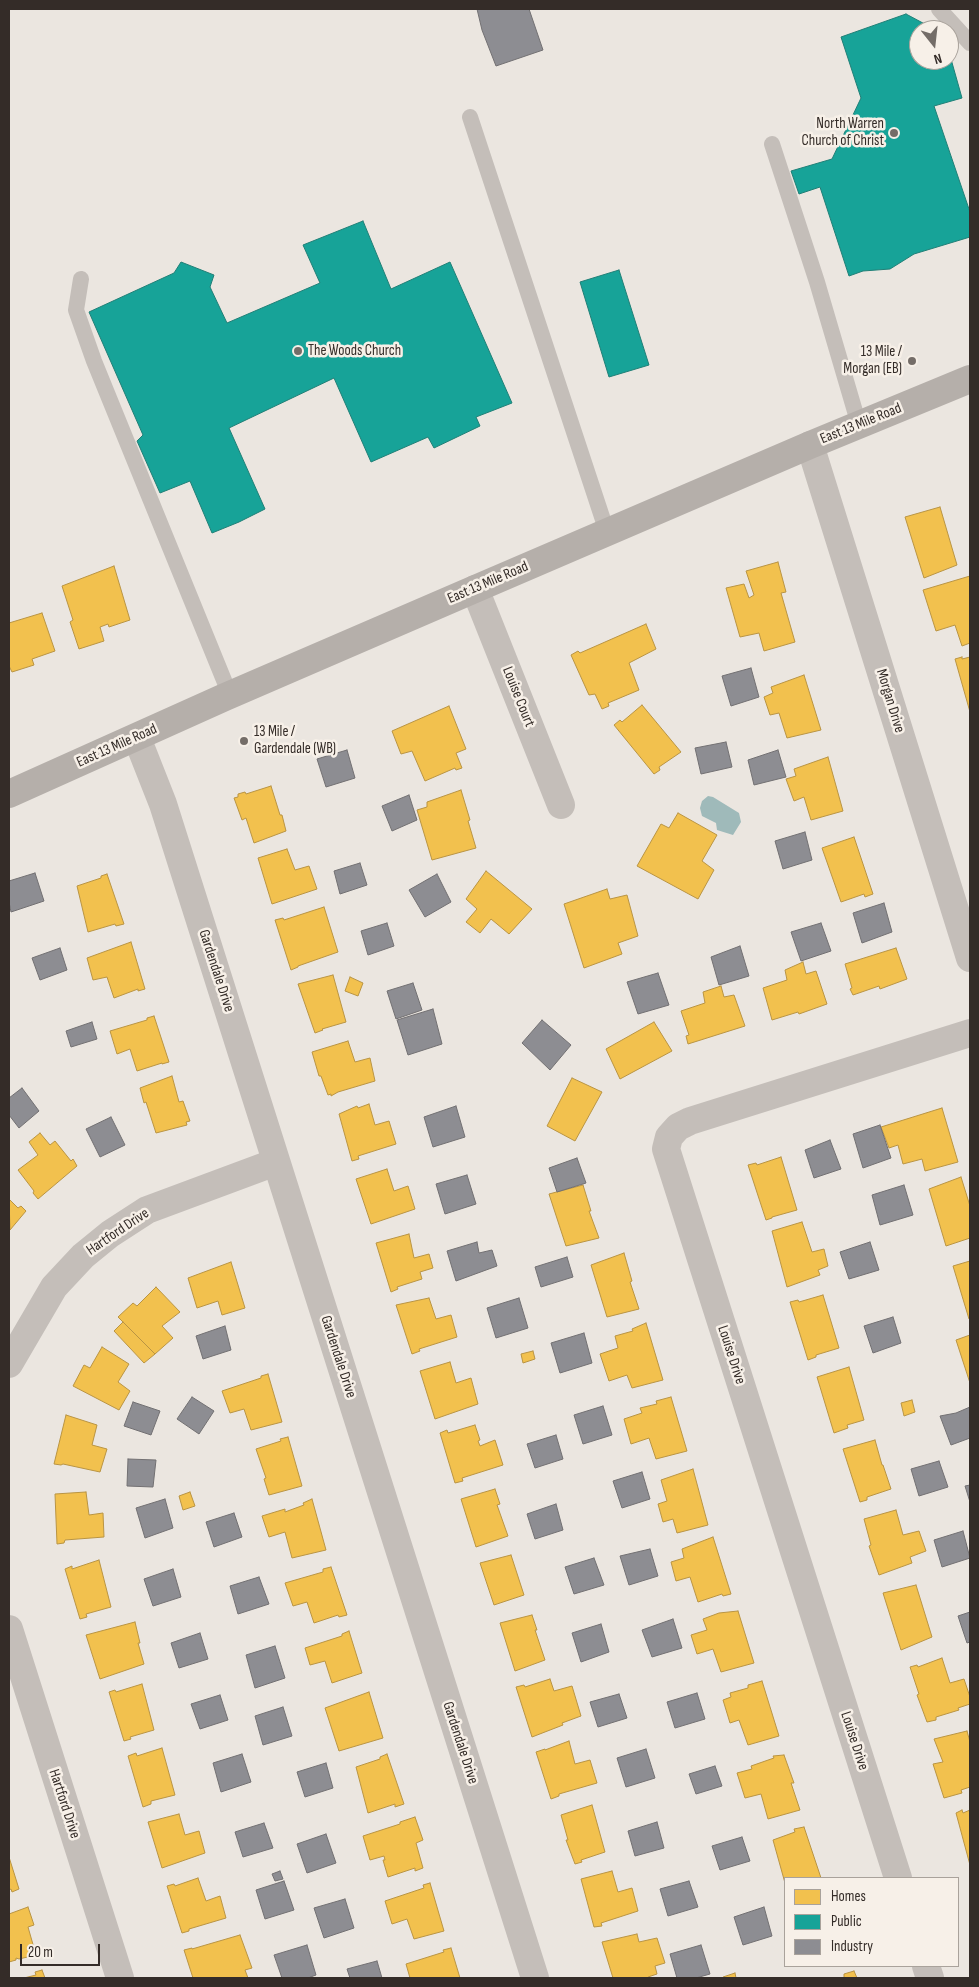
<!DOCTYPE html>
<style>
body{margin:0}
#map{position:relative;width:979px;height:1987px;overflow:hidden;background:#ebe6e0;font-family:"Sofia Sans Condensed",sans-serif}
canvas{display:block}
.frame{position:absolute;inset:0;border:10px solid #342c28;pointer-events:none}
.legend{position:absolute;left:784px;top:1877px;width:175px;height:90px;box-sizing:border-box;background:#f7f0e8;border:1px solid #a9a29b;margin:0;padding:6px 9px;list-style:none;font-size:15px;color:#342c28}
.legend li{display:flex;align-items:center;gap:10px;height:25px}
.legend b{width:25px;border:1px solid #a9a29b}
.north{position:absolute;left:909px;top:20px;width:50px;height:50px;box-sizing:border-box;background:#f7f0e8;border:1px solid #a9a29b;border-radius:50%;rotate:164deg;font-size:14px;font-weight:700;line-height:20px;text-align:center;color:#342c28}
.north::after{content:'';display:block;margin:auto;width:18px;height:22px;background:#746d68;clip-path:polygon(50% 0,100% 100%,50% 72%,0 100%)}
.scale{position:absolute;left:20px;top:1944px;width:80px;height:22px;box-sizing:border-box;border:2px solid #342c28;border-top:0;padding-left:6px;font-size:15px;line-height:18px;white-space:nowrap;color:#342c28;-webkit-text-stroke:4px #f7f0e8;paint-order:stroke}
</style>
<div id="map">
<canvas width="979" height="1987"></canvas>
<div class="frame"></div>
<ul class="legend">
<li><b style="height:14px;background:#f2c14e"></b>Homes</li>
<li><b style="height:14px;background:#17a398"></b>Public</li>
<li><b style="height:14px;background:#8d8d92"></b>Industry</li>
</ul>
<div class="north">N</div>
<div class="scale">20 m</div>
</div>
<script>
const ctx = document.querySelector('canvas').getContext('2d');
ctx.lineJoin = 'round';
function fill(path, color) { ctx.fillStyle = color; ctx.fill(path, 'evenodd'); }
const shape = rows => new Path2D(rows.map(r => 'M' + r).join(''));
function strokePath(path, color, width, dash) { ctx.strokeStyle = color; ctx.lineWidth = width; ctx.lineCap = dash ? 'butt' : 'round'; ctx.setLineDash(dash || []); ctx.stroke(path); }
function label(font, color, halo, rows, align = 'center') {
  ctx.font = font + ' "Sofia Sans Condensed",sans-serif'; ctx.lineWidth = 5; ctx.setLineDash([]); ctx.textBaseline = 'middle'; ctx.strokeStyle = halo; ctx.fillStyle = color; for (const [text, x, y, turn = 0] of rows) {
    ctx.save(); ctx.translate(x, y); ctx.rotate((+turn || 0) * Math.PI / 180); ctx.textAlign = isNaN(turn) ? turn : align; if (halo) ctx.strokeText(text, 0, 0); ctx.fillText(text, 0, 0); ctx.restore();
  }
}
fill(shape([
 [708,796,713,797,739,813,741,822,733,835,717,830,716,823,702,816,700,808,702,801]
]), '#9fbaba');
const homes = shape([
 [940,507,957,565,924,578,905,517,940,507],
 [778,562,786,592,781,593,795,642,764,651,759,633,740,637,726,588,744,584,749,598,754,595,746,571,778,562],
 [114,566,130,620,109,627,108,624,100,627,104,641,79,649,70,622,73,620,62,586,114,566],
 [970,576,970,643,962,646,955,625,936,631,923,590,970,576],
 [42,613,55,651,32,659,34,665,12,672,9,666,9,623,42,613],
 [646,624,656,649,629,663,639,690,608,703,609,706,602,709,595,694,589,695,571,655,578,651,580,653,646,624],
 [962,657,962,659,970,657,970,712,955,659,962,657],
 [804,675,821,730,787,738,779,713,770,715,764,697,773,693,771,687,804,675],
 [642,705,681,752,659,767,660,770,654,774,614,725,620,720,622,722,642,705],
 [449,706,466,749,456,753,462,768,456,770,455,768,425,781,412,751,401,754,392,731,449,706],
 [828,757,843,811,811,820,804,797,794,801,786,779,796,776,794,769,828,757],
 [271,786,280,815,282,815,286,831,254,843,246,818,242,820,234,798,238,797,238,794,245,792,246,794,271,786],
 [461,790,470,820,468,821,476,848,432,860,417,810,427,807,427,802,461,790],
 [678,813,717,835,702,861,714,870,698,899,637,866,661,824,669,828,678,813],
 [854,837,873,894,865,897,864,894,841,902,822,848,854,837],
 [287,849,295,870,309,866,317,889,272,904,258,858,287,849],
 [486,871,532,909,509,934,491,919,480,933,466,922,477,909,466,899,486,871],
 [107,874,124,924,116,926,115,924,88,932,77,886,101,878,101,876,107,874],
 [607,889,610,899,627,895,638,936,618,943,622,954,584,968,564,904,607,889],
 [324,907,338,952,298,966,298,967,291,970,275,920,283,918,284,920,324,907],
 [131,942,145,989,138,991,138,989,114,998,107,977,93,980,87,958,131,942],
 [896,948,907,979,880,989,879,986,853,995,850,989,852,988,845,964,896,948],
 [803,962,806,974,816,971,827,1004,799,1014,798,1012,772,1020,763,988,787,980,785,970,803,962],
 [333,975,346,1022,322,1029,323,1030,315,1033,298,984,333,975],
 [350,977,363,983,358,996,345,991,350,977],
 [721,986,724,997,734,995,745,1026,688,1044,686,1036,689,1035,681,1011,705,1003,703,992,721,986],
 [154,1016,169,1062,162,1064,162,1063,137,1071,130,1049,117,1054,110,1031,147,1020,147,1018,154,1016],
 [654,1022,672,1051,620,1079,606,1049,654,1022],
 [348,1041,355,1062,370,1058,375,1081,338,1092,331,1096,331,1094,328,1095,321,1076,319,1076,312,1052,348,1041],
 [172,1076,179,1102,183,1101,190,1121,186,1122,187,1125,156,1133,146,1102,144,1103,140,1088,172,1076],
 [572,1078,602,1092,575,1141,547,1126,572,1078],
 [369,1104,375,1125,389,1121,396,1144,358,1156,359,1159,352,1161,339,1114,357,1106,358,1108,369,1104],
 [942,1108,958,1162,925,1171,922,1159,903,1164,898,1145,889,1148,881,1127,942,1108],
 [40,1133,50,1145,55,1141,71,1161,73,1159,77,1166,38,1199,33,1193,34,1191,18,1170,38,1155,29,1142,40,1133],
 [781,1157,797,1210,772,1217,772,1218,766,1220,748,1165,756,1163,757,1165,781,1157],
 [387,1169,394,1191,408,1186,415,1209,371,1224,356,1179,387,1169],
 [961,1177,970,1206,970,1238,946,1246,929,1189,961,1177],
 [583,1185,591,1211,589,1211,599,1238,566,1246,549,1194,583,1185],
 [9,1199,18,1208,21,1206,26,1211,10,1230,9,1199],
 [802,1222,812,1252,824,1249,828,1266,818,1270,820,1275,787,1287,772,1231,802,1222],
 [409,1234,414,1258,429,1254,433,1268,420,1272,422,1279,397,1287,398,1289,391,1292,376,1243,409,1234],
 [624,1253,632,1281,630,1282,639,1309,607,1317,591,1265,624,1253],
 [970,1261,970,1319,969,1319,953,1266,970,1261],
 [231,1262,245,1308,222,1315,218,1301,197,1308,188,1278,231,1262],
 [156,1287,180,1312,162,1326,173,1338,155,1354,118,1317,133,1303,137,1306,156,1287],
 [823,1295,839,1348,816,1355,816,1357,808,1360,790,1302,798,1300,799,1302,823,1295],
 [429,1298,436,1319,451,1315,457,1337,419,1349,420,1351,412,1354,396,1305,429,1298],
 [123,1322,155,1354,144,1363,114,1331,123,1322],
 [646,1323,663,1380,632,1388,627,1375,609,1381,600,1354,618,1348,615,1336,633,1331,632,1329,646,1323],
 [970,1335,970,1383,956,1340,970,1335],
 [102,1347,129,1364,118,1382,130,1391,119,1410,73,1386,84,1365,90,1368,102,1347],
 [533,1351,535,1359,523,1363,521,1354,533,1351],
 [450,1362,456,1383,471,1378,478,1404,435,1419,420,1371,450,1362],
 [849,1367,864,1420,847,1425,848,1428,834,1433,817,1377,849,1367],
 [268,1374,282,1422,251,1430,244,1409,230,1413,222,1391,261,1378,261,1376,268,1374],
 [671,1397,687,1451,656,1459,649,1438,631,1444,624,1419,642,1413,640,1408,657,1404,656,1401,671,1397],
 [912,1400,915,1412,904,1416,901,1403,912,1400],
 [66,1415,97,1425,92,1445,107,1449,100,1472,63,1464,61,1465,54,1464,66,1415],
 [475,1425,480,1440,478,1441,480,1446,495,1440,503,1465,462,1478,463,1481,455,1483,440,1433,447,1430,448,1433,475,1425],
 [288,1437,302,1486,269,1495,264,1479,266,1478,256,1449,281,1441,280,1439,288,1437],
 [875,1440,882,1465,883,1465,891,1489,867,1497,867,1500,860,1502,843,1449,875,1440],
 [693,1469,708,1525,677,1533,673,1519,663,1522,658,1504,667,1501,661,1480,693,1469],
 [495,1489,500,1504,497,1505,508,1536,476,1547,461,1499,495,1489],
 [86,1492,89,1515,103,1513,104,1537,65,1540,64,1543,57,1544,55,1494,86,1492],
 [190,1492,195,1506,183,1510,179,1496,190,1492],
 [312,1499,326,1550,292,1558,285,1532,269,1537,262,1516,285,1509,285,1512,304,1505,303,1503,312,1499],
 [896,1510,903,1535,919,1531,926,1551,910,1557,912,1563,879,1575,869,1546,871,1545,864,1519,896,1510],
 [713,1537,731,1594,723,1596,722,1594,698,1602,690,1577,676,1581,671,1562,684,1558,682,1549,713,1537],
 [511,1555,524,1595,494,1605,480,1563,511,1555],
 [99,1560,111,1607,86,1614,87,1617,80,1619,65,1569,72,1566,72,1569,99,1560],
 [331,1567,347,1615,339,1617,338,1615,314,1623,307,1602,293,1606,285,1583,323,1572,323,1569,331,1567],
 [916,1585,932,1637,901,1650,883,1593,916,1585],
 [738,1611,754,1663,721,1672,713,1649,697,1654,691,1635,707,1630,703,1619,719,1613,738,1611],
 [532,1615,537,1630,535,1630,545,1660,515,1671,500,1623,532,1615],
 [135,1622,140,1643,138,1643,144,1664,100,1679,86,1635,135,1622],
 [349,1631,362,1673,332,1683,325,1661,310,1665,305,1648,342,1636,342,1634,349,1631],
 [942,1658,950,1683,964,1679,970,1697,970,1704,958,1708,959,1710,936,1717,936,1720,927,1722,917,1695,919,1694,910,1667,917,1665,918,1667,942,1658],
 [550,1679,554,1691,572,1686,581,1716,562,1723,563,1725,532,1737,516,1687,524,1685,525,1687,550,1679],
 [762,1681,779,1736,748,1745,739,1720,730,1723,723,1700,731,1697,730,1693,748,1688,748,1685,762,1681],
 [142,1684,154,1730,130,1737,131,1739,124,1741,109,1692,115,1690,116,1692,142,1684],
 [369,1692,383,1738,339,1751,325,1708,369,1692],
 [967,1731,970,1742,970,1787,961,1790,962,1793,944,1798,933,1764,943,1762,934,1739,967,1731],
 [569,1741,575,1764,590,1760,597,1783,559,1794,559,1796,551,1799,536,1752,545,1749,545,1750,569,1741],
 [162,1748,175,1795,151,1801,151,1804,143,1807,128,1756,136,1753,137,1756,162,1748],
 [387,1754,404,1804,395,1807,395,1804,368,1813,356,1767,380,1759,380,1757,387,1754],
 [784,1755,794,1783,791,1783,800,1810,768,1819,761,1794,745,1798,737,1773,752,1769,751,1766,774,1758,773,1756,784,1755],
 [592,1805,605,1852,581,1860,582,1862,575,1864,566,1840,568,1840,561,1815,592,1805],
 [962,1810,963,1813,970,1810,970,1865,956,1813,962,1810],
 [179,1814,185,1835,199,1831,205,1853,162,1868,148,1822,179,1814],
 [415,1817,423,1840,416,1843,423,1868,415,1871,415,1868,388,1877,383,1860,385,1860,384,1856,370,1860,363,1836,400,1824,400,1822,415,1817],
 [804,1827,821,1878,785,1878,785,1883,773,1840,795,1832,794,1829,804,1827],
 [9,1857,19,1889,12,1892,11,1889,9,1890,9,1857],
 [612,1871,618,1892,632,1888,638,1911,601,1923,602,1926,594,1927,581,1879,612,1871],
 [198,1878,206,1901,220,1896,226,1918,189,1929,189,1931,182,1933,167,1886,174,1884,175,1886,198,1878],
 [430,1883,444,1931,414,1939,407,1919,392,1924,385,1901,424,1888,423,1885,430,1883],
 [28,1907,34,1925,28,1927,36,1955,19,1959,16,1958,16,1960,9,1962,9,1914,28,1907],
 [637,1934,639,1942,657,1938,665,1963,655,1966,657,1974,648,1977,648,1978,613,1978,602,1942,637,1934],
 [240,1935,252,1968,245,1970,248,1978,193,1978,184,1950,192,1948,192,1949,240,1935],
 [451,1948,460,1978,410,1978,406,1964,444,1952,443,1950,451,1948],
 [42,1970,45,1978,24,1978,36,1975,35,1972,42,1970],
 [854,1971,857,1978,842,1978,844,1978,844,1974,854,1971],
 [735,1973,736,1978,723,1978,723,1977,735,1973]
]);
fill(homes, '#f2c14e');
strokePath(homes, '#b99443', 1);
const public = shape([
 [906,14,936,30,919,30,919,60,949,60,949,52,962,98,934,106,970,212,970,237,914,254,890,269,863,271,849,276,820,187,799,194,791,171,832,159,861,98,841,37,906,14],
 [363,221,391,289,450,262,512,403,476,417,480,426,434,448,428,437,371,462,334,378,229,428,265,509,239,522,212,533,190,481,160,493,137,441,143,435,89,312,174,273,181,262,214,275,210,287,227,323,320,283,303,245,363,221],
 [619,270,649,365,609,377,580,282,619,270]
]);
fill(public, '#17a398');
strokePath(public, '#207f76', 1);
const industry = shape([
 [477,9,529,9,543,50,496,66,482,30,477,9],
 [751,668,759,697,731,706,722,676,751,668],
 [726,742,732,767,701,774,695,748,726,742],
 [347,750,355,778,326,787,317,759,347,750],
 [778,750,786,777,754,785,748,760,778,750],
 [409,795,417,820,392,831,382,806,409,795],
 [805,832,812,860,783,869,775,841,805,832],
 [360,863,367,885,340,894,334,871,360,863],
 [35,873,44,901,11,912,9,902,9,881,35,873],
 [437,874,451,902,425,917,409,890,437,874],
 [884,903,892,932,862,943,853,913,884,903],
 [387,923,394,946,368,955,361,931,387,923],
 [821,923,831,951,801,961,791,932,821,923],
 [740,946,749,976,719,985,711,957,740,946],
 [60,948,67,970,40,980,32,958,60,948],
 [658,973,669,1005,638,1014,627,982,658,973],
 [413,983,422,1010,396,1019,387,991,413,983],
 [433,1009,442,1044,408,1055,397,1020,433,1009],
 [542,1020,571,1045,550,1070,522,1043,542,1020],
 [92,1022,97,1039,71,1047,66,1031,92,1022],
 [22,1088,39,1111,19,1128,9,1115,9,1098,22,1088],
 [456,1106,465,1137,433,1147,424,1117,456,1106],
 [111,1117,125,1145,100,1157,86,1129,111,1117],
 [880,1125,891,1158,863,1168,853,1134,880,1125],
 [830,1140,841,1169,814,1178,805,1150,830,1140],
 [577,1158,586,1183,557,1192,549,1168,577,1158],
 [467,1175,476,1204,445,1214,436,1184,467,1175],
 [904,1185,913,1215,880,1225,872,1195,904,1185],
 [477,1242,479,1253,492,1250,497,1266,456,1281,447,1251,477,1242],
 [870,1242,879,1270,849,1279,840,1252,870,1242],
 [567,1257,573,1277,541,1287,535,1267,567,1257],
 [519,1298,528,1328,496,1338,487,1308,519,1298],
 [893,1317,901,1343,873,1353,864,1326,893,1317],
 [225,1326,231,1350,203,1359,196,1336,225,1326],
 [584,1333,592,1363,560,1373,551,1343,584,1333],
 [192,1397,214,1411,199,1434,177,1419,192,1397],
 [133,1402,160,1411,151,1435,124,1426,133,1402],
 [603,1406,612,1435,583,1444,574,1415,603,1406],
 [970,1407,970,1438,951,1445,940,1416,956,1413,970,1407],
 [556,1435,563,1459,535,1468,527,1444,556,1435],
 [128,1459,156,1460,153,1487,127,1486,128,1459],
 [939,1461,948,1487,919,1496,911,1469,939,1461],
 [642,1472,650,1499,622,1508,613,1481,642,1472],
 [970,1485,970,1502,965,1486,970,1485],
 [165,1499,173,1528,145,1538,136,1508,165,1499],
 [556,1504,563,1530,535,1539,527,1514,556,1504],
 [234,1513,242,1537,214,1547,206,1522,234,1513],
 [963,1531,970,1558,942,1567,934,1540,963,1531],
 [650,1549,658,1576,629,1585,620,1556,650,1549],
 [594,1558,604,1585,574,1594,565,1567,594,1558],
 [173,1569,181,1597,153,1606,144,1579,173,1569],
 [259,1577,269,1604,238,1614,230,1586,259,1577],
 [970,1612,970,1642,967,1643,958,1616,970,1612],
 [673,1619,682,1648,652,1657,642,1630,673,1619],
 [601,1624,609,1652,581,1662,572,1633,601,1624],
 [200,1633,208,1659,179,1668,171,1643,200,1633],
 [275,1646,285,1678,255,1688,246,1655,275,1646],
 [697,1693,705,1719,675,1728,667,1702,697,1693],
 [619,1694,627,1718,598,1727,590,1702,619,1694],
 [220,1695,228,1720,200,1729,191,1704,220,1695],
 [283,1707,292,1736,263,1745,255,1716,283,1707],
 [646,1749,655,1778,626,1787,617,1758,646,1749],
 [242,1754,251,1782,221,1792,213,1763,242,1754],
 [326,1763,333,1788,305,1797,297,1772,326,1763],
 [715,1766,722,1786,696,1794,689,1774,715,1766],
 [657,1822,664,1848,635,1856,628,1831,657,1822],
 [264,1823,273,1848,243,1857,235,1832,264,1823],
 [326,1834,336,1863,307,1873,297,1844,326,1834],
 [742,1837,750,1861,720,1870,712,1846,742,1837],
 [280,1871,283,1879,275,1881,272,1874,280,1871],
 [284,1881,294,1910,265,1919,256,1890,284,1881],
 [689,1881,698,1907,668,1916,660,1889,689,1881],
 [345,1899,354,1928,324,1938,314,1908,345,1899],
 [764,1907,772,1936,743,1945,734,1917,764,1907],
 [307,1945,316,1975,308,1978,282,1978,274,1955,307,1945],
 [701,1945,710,1974,696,1978,677,1978,670,1954,701,1945],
 [377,1961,382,1978,350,1978,347,1969,377,1961]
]);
fill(industry, '#8d8d92');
strokePath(industry, '#727072', 1);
strokePath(shape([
 [939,9,970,43],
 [470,117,607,532],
 [772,144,817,282,859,425],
 [81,279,76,310,94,361,230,695]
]), '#c4beb9', 16);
strokePath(shape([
 [810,445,970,958],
 [475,589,561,805],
 [137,738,163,804,535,1978],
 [9,1364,54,1287,83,1256,110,1234,147,1210,276,1162],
 [9,1629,120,1978],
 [898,1878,666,1149,669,1137,678,1127,690,1121,970,1033],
 [926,1966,930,1978]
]), '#c4beb9', 28);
strokePath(shape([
 [9,794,225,697,475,589,810,445,970,379]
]), '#b5afaa', 28);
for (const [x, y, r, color] of [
 [894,133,5,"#746d68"],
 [298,351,5,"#746d68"],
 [912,361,5,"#746d68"],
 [244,741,5,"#746d68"]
]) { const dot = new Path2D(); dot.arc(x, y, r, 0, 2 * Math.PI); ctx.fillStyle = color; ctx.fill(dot); strokePath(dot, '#f7f0e8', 2); }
label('15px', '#342c28', '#f7f0e8', [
 ["North Warren",884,124],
 ["Church of Christ",884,141],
 ["The Woods Church",308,351,"left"],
 ["13 Mile /",902,352],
 ["Morgan (EB)",902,369],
 ["13 Mile /",254,732,"left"],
 ["Gardendale (WB)",254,749,"left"]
], 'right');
label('15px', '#342c28', '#f7f0e8', [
 ["East 13 Mile Road",861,424,-22],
 ["East 13 Mile Road",488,583,-23],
 ["Louise Court",518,697,68],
 ["Morgan Drive",890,701,73],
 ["East 13 Mile Road",117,746,-24],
 ["Gardendale Drive",216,971,72],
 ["Hartford Drive",118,1232,-34],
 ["Louise Drive",731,1355,72],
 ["Gardendale Drive",338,1357,72],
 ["Louise Drive",854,1741,72],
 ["Gardendale Drive",460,1743,72],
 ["Hartford Drive",64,1804,72]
]);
</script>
